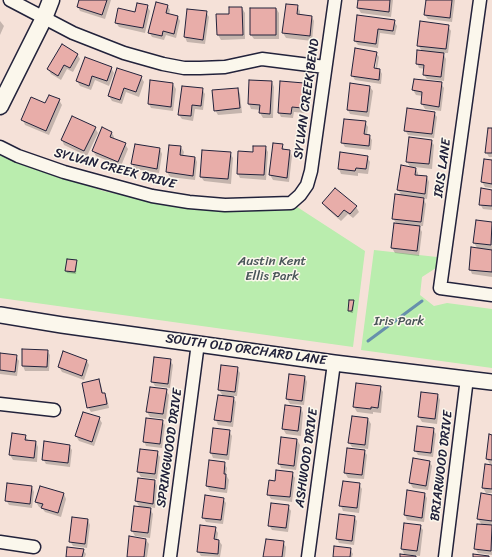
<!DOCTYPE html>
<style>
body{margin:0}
canvas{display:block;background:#f5e1d8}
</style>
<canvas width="492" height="557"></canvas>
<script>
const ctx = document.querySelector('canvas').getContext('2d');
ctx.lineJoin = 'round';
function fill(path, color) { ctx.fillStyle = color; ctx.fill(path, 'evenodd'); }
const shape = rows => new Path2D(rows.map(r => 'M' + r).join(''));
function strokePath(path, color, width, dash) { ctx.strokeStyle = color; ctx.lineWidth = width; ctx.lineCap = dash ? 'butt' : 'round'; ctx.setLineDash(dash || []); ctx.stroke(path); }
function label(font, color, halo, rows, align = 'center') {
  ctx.font = font + ' Sriracha,sans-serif'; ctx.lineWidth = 3; ctx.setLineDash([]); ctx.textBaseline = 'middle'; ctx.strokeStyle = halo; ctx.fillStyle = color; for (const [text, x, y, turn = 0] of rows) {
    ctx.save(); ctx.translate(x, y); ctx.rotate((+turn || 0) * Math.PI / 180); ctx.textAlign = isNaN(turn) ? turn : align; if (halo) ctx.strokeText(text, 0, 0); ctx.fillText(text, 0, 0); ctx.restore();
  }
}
fill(shape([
 [0,153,103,191,182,208,291,203,365,251,353,347,0,298],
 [374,250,437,257,436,268,422,277,420,295,434,306,447,303,492,309,492,368,361,350]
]), '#baedae');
fill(shape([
 [80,0,111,0,105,19,80,11,78,7],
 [359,0,393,0,391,17,361,13,358,8],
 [427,0,455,0,452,22,428,19,425,15],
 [167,5,170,10,169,14,178,17,180,21,176,38,166,35,164,40,152,37,149,32],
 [147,6,150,11,145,33,119,27,116,23],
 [297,6,300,11,300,15,312,17,314,21,312,41,286,38,283,33],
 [242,8,245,13,245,39,221,40,218,35,230,15],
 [276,8,279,13,279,39,254,39,251,35],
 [188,10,206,12,209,17,205,44,187,42,185,37],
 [358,16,394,21,397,26,395,35,380,33,378,48,358,45,355,41],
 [0,21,4,26,0,35],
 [448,26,451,31,448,53,443,53,446,59,444,81,427,79,424,75,425,69,419,68,417,63,422,51,418,45],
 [376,53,379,57,377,69,380,70,382,74,381,84,355,80,352,75],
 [375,56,377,56,375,73,373,73],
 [77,54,80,59,73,72,67,69,61,80,51,74,48,69],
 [111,68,114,73,109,86,95,80,91,90,80,86,77,81],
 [141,77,144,82,139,97,126,92,122,104,112,101,109,96],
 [250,81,272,82,274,87,273,118,263,118,260,113,261,110,251,109,249,104],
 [441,83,444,88,441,111,425,109,422,104,423,96,416,95,413,90],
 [173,84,176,89,173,111,151,108,149,104],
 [304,84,306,89,305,113,294,112,293,118,281,117,279,113],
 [370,87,373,91,369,117,350,114,348,110],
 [202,89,205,94,203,110,195,109,193,121,182,119,179,115],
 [238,89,240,94,242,113,218,115,215,110],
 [59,100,62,105,49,135,25,125,23,120,46,105],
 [434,113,437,117,434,138,408,135,405,130],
 [365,122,368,127,367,135,369,136,372,140,371,150,345,147,342,142],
 [95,128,98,133,87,156,64,145,62,140],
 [492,129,492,157,489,157,486,152],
 [112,133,114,137,114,139,125,144,128,149,121,166,96,156,93,151],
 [431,141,434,145,432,169,415,167,418,173,418,176,427,177,429,182,427,199,423,198,426,204,423,226,419,226,422,232,419,256,395,253,392,248,397,225,393,218,402,196,398,190,411,168,407,162],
 [282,145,285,151,290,151,292,156,289,182,273,180,270,175],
 [181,147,184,152,183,156,195,157,197,162,195,180,170,177,167,172],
 [265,147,268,152,266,180,240,178,238,174,254,153],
 [160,149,162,154,159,173,135,169,132,164],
 [230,153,233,158,231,184,204,181,201,177],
 [367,157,370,162,368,174,358,173,358,176,341,174,339,169],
 [485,160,492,161,492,188,485,187,482,182],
 [492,191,492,210,483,209,480,204],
 [323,203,356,207,359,212,353,218,348,214,341,221,326,208],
 [477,221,492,223,492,277,472,274,470,269,478,249,474,243],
 [76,261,77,263,76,274,67,273,66,271],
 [353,301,354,303,353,313,351,313,349,311],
 [47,351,50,355,49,371,25,371,23,366],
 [0,354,16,356,19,361,17,376,0,374],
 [170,360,173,365,170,388,155,386,152,381],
 [87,361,89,365,84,380,62,372,59,367],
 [237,368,240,373,237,396,232,396,236,402,233,427,218,425,216,420,218,396,223,396,219,390],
 [305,377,307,382,304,405,290,404,287,399],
 [99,380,101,385,103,394,104,394,107,398,109,408,91,412,88,407],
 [380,387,383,392,381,413,373,412,373,414,357,412,354,407],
 [166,390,169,395,166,419,150,417,147,412],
 [438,395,440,400,437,424,422,422,419,417],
 [286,406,301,408,303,413,301,436,286,434,283,429],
 [99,418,102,423,94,446,79,441,76,436],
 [368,419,371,424,368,449,352,447,349,442],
 [162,421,165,425,162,448,146,446,144,441],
 [214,429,229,431,232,436,229,460,213,458,211,453],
 [433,429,436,434,433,457,418,455,415,450],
 [25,436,28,440,36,442,38,447,37,462,13,460,10,455],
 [490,436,492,436,492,464,490,464,487,459],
 [297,440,300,445,296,470,281,468,279,463],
 [69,446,72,450,70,467,46,464,43,459],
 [364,451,367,455,364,479,348,478,345,473],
 [157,452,160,457,157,479,141,477,138,472],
 [429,461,432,466,428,490,413,488,410,483],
 [224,463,227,468,226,475,229,480,227,493,210,491,207,486],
 [492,466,492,493,486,493,483,488],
 [292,473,295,478,292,502,271,499,268,494],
 [139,479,155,481,157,486,155,508,149,507,153,514,150,538,135,536,132,531,135,507,140,508,136,501],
 [359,484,362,489,359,513,343,511,341,506],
 [32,487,34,492,32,508,9,505,6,500],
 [41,487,64,494,66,499,61,517,45,512,42,508,39,507,36,502],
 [424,493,427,498,424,522,407,520,405,515],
 [492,496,492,555,478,553,475,548,482,525,478,519],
 [223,499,226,503,223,524,206,522,203,517],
 [288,506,291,511,288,532,272,530,269,525],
 [354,517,357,521,354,545,339,543,337,538],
 [88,520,90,525,87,548,73,546,70,541],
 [420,526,423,530,420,556,404,554,402,549],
 [215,528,218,533,217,540,219,541,222,545,220,557,201,556,198,551],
 [146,540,149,544,147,557,128,557],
 [283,542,286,547,285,557,264,557],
 [350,549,353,554,352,557,334,557],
 [83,550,86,554,85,557,67,557]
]), '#0003');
strokePath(shape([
 [368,341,422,301]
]), '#6790ac', 3);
const building = shape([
 [79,0,107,0,102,15,77,7,79,0],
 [358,0,390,0,389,12,357,8,358,0],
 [426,0,452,0,450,18,424,15,426,0],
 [156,2,168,5,166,13,178,16,174,34,163,31,162,36,148,33,156,2],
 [137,3,148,5,143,28,115,23,118,8,135,12,137,3],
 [286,4,298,5,297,14,312,16,310,36,282,33,286,4],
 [229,7,242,7,243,35,217,35,216,14,229,14,229,7],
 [250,8,276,8,276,35,250,35,250,8],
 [187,9,207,11,203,40,184,37,187,9],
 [357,15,395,20,393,31,378,29,376,44,354,41,357,15],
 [420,21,449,25,446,49,417,46,420,21],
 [62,44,78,54,70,68,64,65,58,76,47,69,62,44],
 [355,48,377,52,374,68,380,69,379,80,351,76,355,48],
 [417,50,444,53,441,77,423,75,424,65,416,64,417,50],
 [85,57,112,67,107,81,92,76,89,86,76,81,85,57],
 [117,68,142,76,136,92,124,88,120,100,108,96,117,68],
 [414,79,442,82,439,107,421,104,422,92,412,90,414,79],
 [150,80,173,83,171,107,148,104,150,80],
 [249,80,272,81,270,114,259,113,260,105,248,104,249,80],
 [280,81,304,83,302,108,292,107,291,114,278,113,280,81],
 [350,83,370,86,367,112,347,110,350,83],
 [182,86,203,88,201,106,192,105,191,116,178,115,182,86],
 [238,88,240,108,214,111,212,90,238,88],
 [49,95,60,99,46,131,21,120,31,97,45,103,49,95],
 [407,108,435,112,432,134,404,131,407,108],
 [72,116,96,127,84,151,61,140,72,116],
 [344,119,366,121,364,134,370,135,369,146,341,143,344,119],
 [102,127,112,132,110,137,126,143,118,162,92,151,102,127],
 [488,128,492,128,492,153,485,153,488,128],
 [409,137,432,140,429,164,406,162,409,137],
 [273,143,283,144,282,149,290,150,287,178,269,175,273,143],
 [135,144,160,148,157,169,131,164,135,144],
 [169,145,181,146,180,155,195,157,193,176,166,172,169,145],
 [253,146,266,146,264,175,237,174,238,151,253,152,253,146],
 [202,150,231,152,228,179,200,177,202,150],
 [340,152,368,156,366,169,356,168,355,171,338,169,340,152],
 [484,159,492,160,492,184,481,182,484,159],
 [401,165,416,168,415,175,427,176,425,194,397,190,401,165],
 [335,188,357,206,350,214,344,210,338,217,322,203,335,188],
 [481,188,492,190,492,206,479,205,481,188],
 [395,194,424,198,421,222,392,219,395,194],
 [476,220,492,222,491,245,473,243,476,220],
 [394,223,420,226,417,251,391,248,394,223],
 [471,247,492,250,492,272,469,270,471,247],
 [67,259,77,260,75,272,65,271,67,259],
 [349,300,354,300,352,311,348,311,349,300],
 [22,349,48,350,47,367,22,366,22,349],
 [63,351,87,360,82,376,58,367,63,351],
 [0,353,17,355,15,372,0,370,0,353],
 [154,357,171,359,168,384,151,382,154,357],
 [221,365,238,367,235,392,218,390,221,365],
 [289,374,305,376,302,401,286,399,289,374],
 [99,379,102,393,105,393,107,404,87,408,82,383,99,379],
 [356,383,381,386,378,408,371,407,371,409,353,407,356,383],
 [150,387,167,389,163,414,146,412,150,387],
 [421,392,438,394,435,419,418,417,421,392],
 [218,395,234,397,231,422,214,420,218,395],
 [285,405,301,407,298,431,282,429,285,405],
 [83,412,100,417,92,442,75,436,83,412],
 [352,416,368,418,365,445,348,443,352,416],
 [146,418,163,420,160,444,143,442,146,418],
 [417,426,434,428,431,453,414,451,417,426],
 [213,428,230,430,227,455,210,453,213,428],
 [12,433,26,435,25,440,36,441,34,458,9,455,12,433],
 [489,434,492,435,492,460,486,459,489,434],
 [281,437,297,439,294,466,278,464,281,437],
 [44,441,70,445,68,463,42,460,44,441],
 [347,448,365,450,362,475,344,473,347,448],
 [140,449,158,451,155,474,137,472,140,449],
 [413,458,430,461,426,486,409,483,413,458],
 [209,460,225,462,224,474,226,474,225,489,206,486,209,460],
 [485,464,492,465,492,489,482,488,485,464],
 [276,470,293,472,290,497,267,495,269,480,275,481,276,470],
 [138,478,155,480,153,504,135,501,138,478],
 [343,481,360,483,357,508,339,506,343,481],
 [7,483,32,486,30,504,5,501,7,483],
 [40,486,64,493,58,513,41,508,43,504,35,502,40,486],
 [407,490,425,493,422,518,404,515,407,490],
 [481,493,492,495,492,521,477,519,481,493],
 [205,495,224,498,221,520,202,518,205,495],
 [271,503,289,505,286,528,268,526,271,503],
 [134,506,151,508,148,533,131,531,134,506],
 [339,514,355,516,352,541,336,539,339,514],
 [72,517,88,519,85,544,69,542,72,517],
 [404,523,421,525,417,551,401,549,404,523],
 [477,524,492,525,491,551,474,549,477,524],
 [200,525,216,527,214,539,219,540,218,554,197,552,200,525],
 [129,536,146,539,144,557,127,557,129,536],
 [266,539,284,541,282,557,263,557,266,539],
 [334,546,351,548,350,557,333,557,334,546],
 [67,547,84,549,82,557,66,557,67,547],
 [400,554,416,556,416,557,400,557,400,554],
 [473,554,489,556,489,557,473,557,473,554]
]);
fill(building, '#e8ada9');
strokePath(building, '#22223b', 1);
const minor = shape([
 [10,0,73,33,124,53,163,64,184,68,200,68,225,67,262,59,325,67],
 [480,0,440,288,492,295],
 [0,147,18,156,64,172,152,196,189,202,225,205,291,203,300,195,307,185,311,171,335,0],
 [0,404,54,410],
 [0,542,34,547],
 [170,557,198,343],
 [308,557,334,363],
 [445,557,467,378]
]);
const tertiary = shape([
 [0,315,62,325,334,363,492,382]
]);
const secondary = shape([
 [0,106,44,18,51,0]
]);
strokePath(minor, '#22223b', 15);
strokePath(tertiary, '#22223b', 18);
strokePath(secondary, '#22223b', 19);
strokePath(minor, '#fbf7ec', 12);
strokePath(tertiary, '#fbf7ec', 15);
strokePath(secondary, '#fbf7ec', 16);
label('13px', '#22223b', '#fbf7ec', [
 ["SYLVAN CREEK BEND",307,99,-82],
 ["IRIS LANE",443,168,-82],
 ["SYLVAN CREEK DRIVE",115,169,15],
 ["SOUTH OLD ORCHARD LANE",246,350,8],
 ["SPRINGWOOD DRIVE",170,448,-82],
 ["ASHWOOD DRIVE",307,458,-82],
 ["BRIARWOOD DRIVE",442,466,-83]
]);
label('13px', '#485558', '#fbf7ec', [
 ["Austin Kent",272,262],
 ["Ellis Park",272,277],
 ["Iris Park",399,322]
]);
</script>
